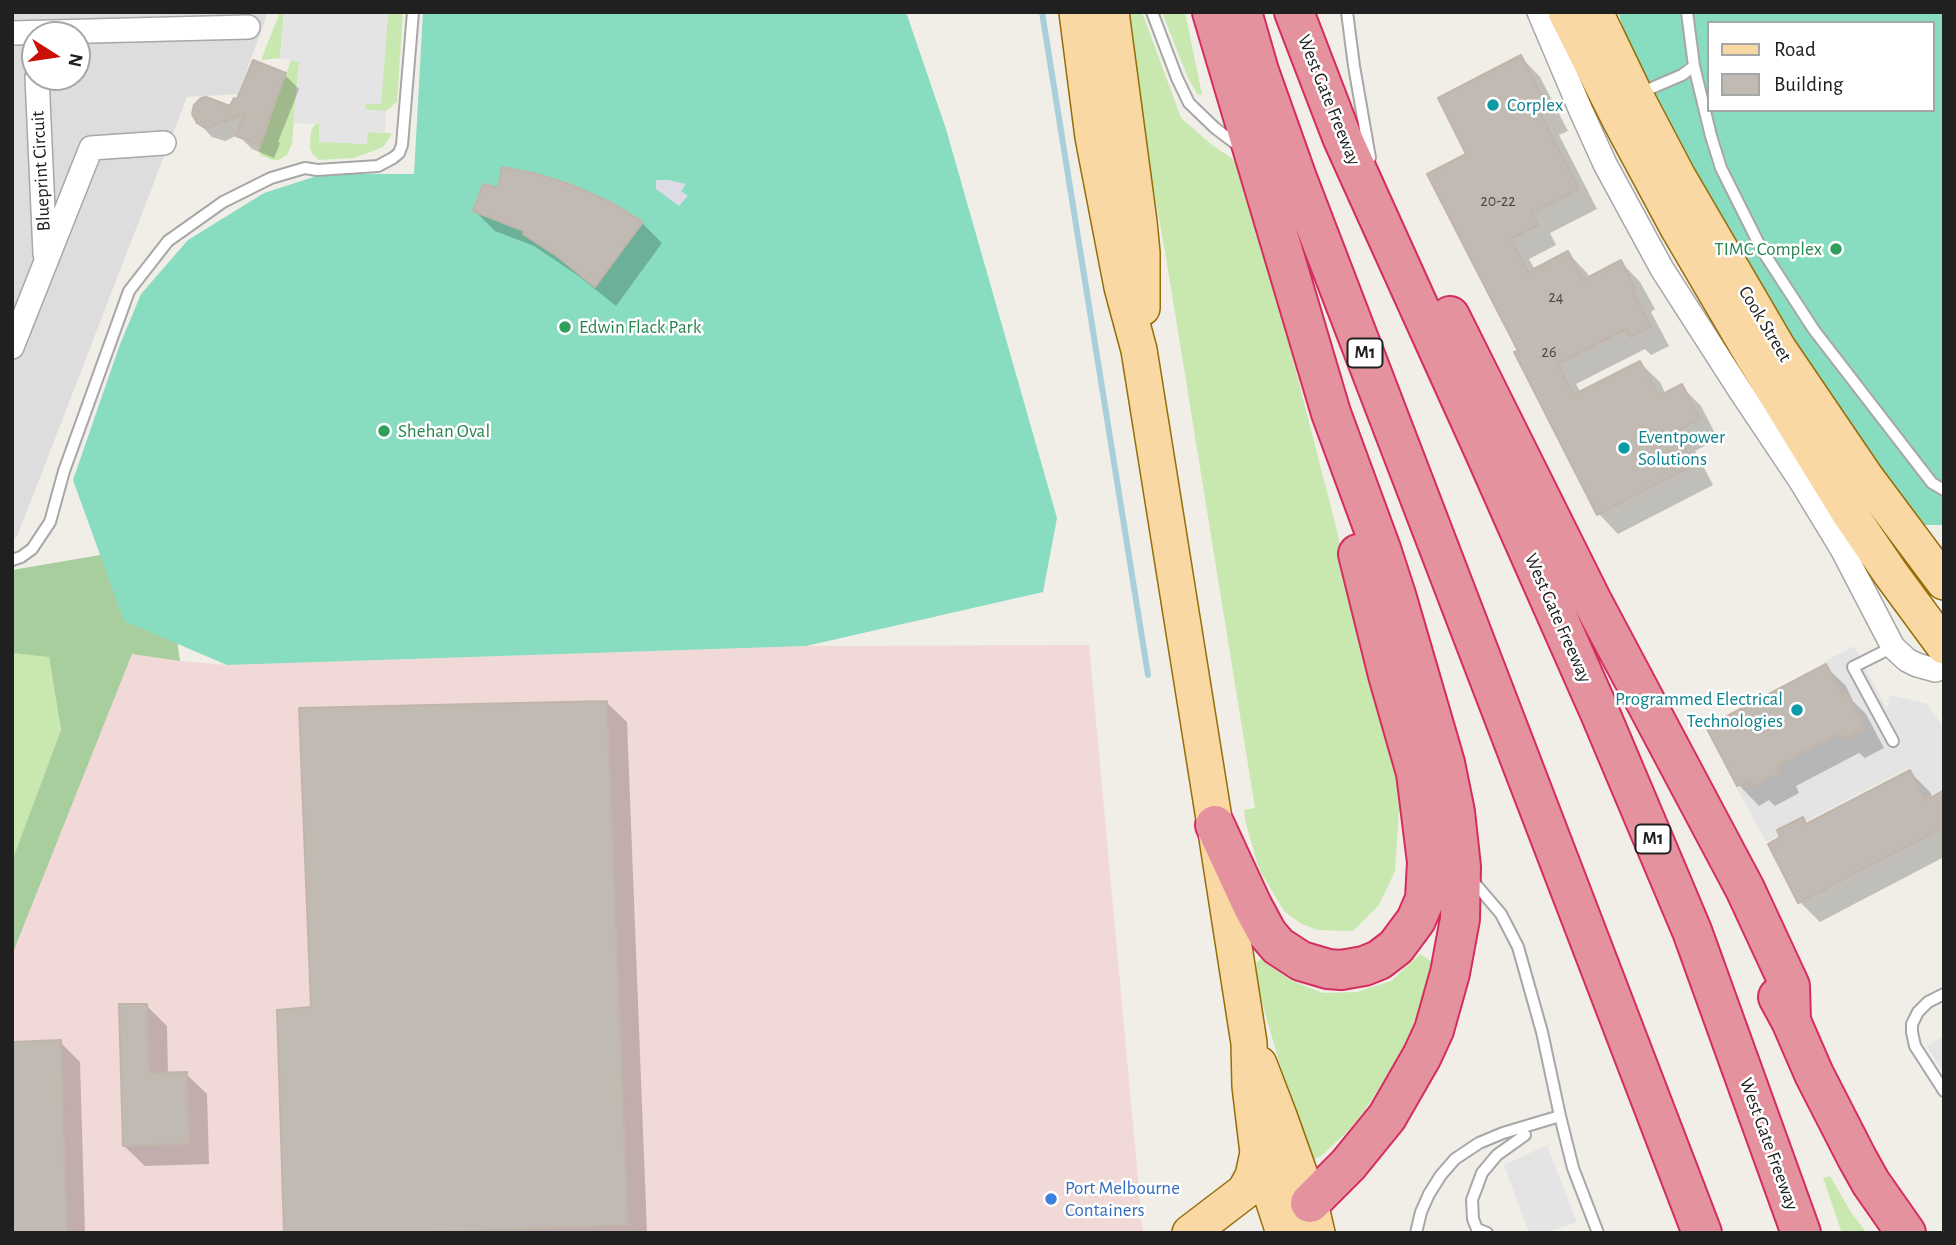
<!DOCTYPE html>
<style>
body{margin:0}
#map{position:relative;width:1956px;height:1245px;overflow:hidden;background:#f0eee7;font-family:"Alegreya Sans",sans-serif}
canvas{display:block}
.frame{position:absolute;inset:0;border:14px solid #202020;pointer-events:none}
.legend{position:absolute;left:1707px;top:21px;width:228px;height:91px;box-sizing:border-box;background:#fff;border:2px solid #a6a6a6;margin:0;padding:9px 12px;list-style:none;font-size:21px;color:#202020}
.legend li{display:flex;align-items:center;gap:14px;height:35px}
.legend b{width:35px;border:2px solid #a6a6a6}
.north{position:absolute;left:21px;top:21px;width:70px;height:70px;box-sizing:border-box;background:#fff;border:2px solid #a6a6a6;border-radius:50%;rotate:102deg;font-size:19px;font-weight:700;line-height:28px;text-align:center;color:#202020}
.north::after{content:'';display:block;margin:auto;width:24px;height:32px;background:#c91108;clip-path:polygon(50% 0,100% 100%,50% 72%,0 100%)}
</style>
<div id="map">
<canvas width="1956" height="1245"></canvas>
<div class="frame"></div>
<ul class="legend">
<li><b style="height:9px;background:#f9d8a4"></b>Road</li>
<li><b style="height:19px;background:#c1bab3"></b>Building</li>
</ul>
<div class="north">N</div>
</div>
<script>
const ctx = document.querySelector('canvas').getContext('2d');
ctx.lineJoin = 'round';
function fill(path, color) { ctx.fillStyle = color; ctx.fill(path, 'evenodd'); }
const shape = rows => new Path2D(rows.map(r => 'M' + r).join(''));
function strokePath(path, color, width, dash) { ctx.strokeStyle = color; ctx.lineWidth = width; ctx.lineCap = dash ? 'butt' : 'round'; ctx.setLineDash(dash || []); ctx.stroke(path); }
function label(font, color, halo, rows, align = 'center') {
  ctx.font = font + ' "Alegreya Sans",sans-serif'; ctx.lineWidth = 5; ctx.setLineDash([]); ctx.textBaseline = 'middle'; ctx.strokeStyle = halo; ctx.fillStyle = color; for (const [text, x, y, turn = 0] of rows) {
    ctx.save(); ctx.translate(x, y); ctx.rotate((+turn || 0) * Math.PI / 180); ctx.textAlign = isNaN(turn) ? turn : align; if (halo) ctx.strokeText(text, 0, 0); ctx.fillText(text, 0, 0); ctx.restore();
  }
}
fill(shape([
 [12,12,268,12,238,94,187,97,17,537,12,538],
 [35,35,77,35,77,77,35,77]
]), '#dedddd');
fill(shape([
 [1089,645,1143,1233,12,1233,12,955,132,653,180,661,227,665,806,646]
]), '#f0d9d7');
fill(shape([
 [280,12,284,12,280,58,261,60],
 [388,12,403,12,397,102,386,111,367,110,365,108,366,104,381,104],
 [1121,12,1142,12,1181,118,1212,145,1243,166,1334,519,1400,794,1395,871,1379,905,1353,931,1317,930,1300,923,1284,911,1259,869,1246,824,1244,810,1255,808,1165,251],
 [1162,12,1185,12,1202,94,1198,95,1188,78],
 [291,60,299,62,292,143,287,155,278,160,273,160,260,155,259,151],
 [315,124,320,124,319,141,366,144,368,132,390,133,391,135,383,147,373,151,353,158,319,160,312,153,310,148,311,131],
 [12,653,49,656,61,730,12,861],
 [1420,954,1435,964,1416,1020,1404,1048,1365,1110,1346,1133,1321,1156,1310,1161,1306,1156,1252,967,1260,959,1293,981,1323,993,1357,992,1391,981],
 [1830,1176,1852,1214,1867,1233,1842,1233,1823,1178]
]), '#c8e8af');
fill(shape([
 [124,551,167,573,180,661,132,654,12,955,12,861,61,730,49,657,12,653,12,570]
]), '#a9ce9d');
fill(shape([
 [423,12,906,12,946,129,1057,518,1043,592,806,646,227,665,124,621,73,480,119,347,141,294,188,240,264,193,323,174,414,174],
 [1618,12,1944,12,1944,525,1918,525,1766,322,1638,70],
 [1709,23,1933,23,1933,110,1709,110]
]), '#88dcc0');
fill(shape([
 [284,12,388,12,381,104,366,104,365,108,368,110,386,111,385,133,368,132,367,144,319,142,319,124,293,123,299,62,280,58],
 [1854,646,1887,709,1890,695,1927,704,1944,728,1944,788,1924,799,1908,768,1766,842,1735,785,1853,722,1822,663],
 [1944,1036,1944,1073,1927,1046],
 [1547,1145,1577,1222,1545,1233,1529,1233,1504,1165]
]), '#e4e4e4');
fill(shape([
 [656,180,669,180,686,184,681,191,688,196,679,206,656,189]
]), '#dcdbe6');
fill(shape([
 [1521,57,1540,77,1568,131,1559,135,1597,209,1550,233,1556,245,1529,259,1535,270,1568,253,1587,273,1590,278,1621,262,1640,282,1655,309,1651,312,1669,346,1651,355,1645,349,1576,384,1581,393,1640,363,1660,382,1666,395,1682,387,1701,406,1718,439,1695,451,1713,485,1618,534,1599,514,1516,353,1520,352,1468,155],
 [285,75,299,89,278,142,280,143,274,158,252,149,238,135,225,141,212,137,198,122,231,109],
 [499,190,642,223,662,243,616,306,580,277,534,246,495,231,475,211],
 [1825,666,1846,686,1853,701,1866,714,1884,748,1865,758,1859,753,1796,786,1799,793,1775,806,1769,800,1759,806,1739,785,1709,727],
 [606,702,627,722,647,1233,286,1233,313,1009],
 [1910,772,1930,792,1933,798,1944,792,1944,857,1820,922,1800,902,1783,838,1803,819,1809,825],
 [147,1006,167,1026,168,1074,186,1074,207,1094,209,1164,145,1166,124,1146],
 [60,1042,80,1062,85,1233,12,1233]
]), '#0003');
strokePath(shape([
 [1042,12,1148,675]
]), '#a9cedc', 6);
const building = shape([
 [1521,55,1549,111,1541,115,1579,189,1532,213,1538,225,1511,239,1528,272,1568,251,1583,280,1621,260,1636,290,1633,292,1651,326,1630,337,1626,329,1558,364,1573,395,1640,361,1659,396,1682,384,1700,419,1677,431,1694,465,1597,515,1514,352,1518,351,1427,174,1466,154,1438,98,1521,55],
 [253,60,286,73,265,127,267,128,260,145,236,136,244,114,210,127,205,128,197,123,192,114,194,105,201,98,206,97,230,106,234,98,237,99,253,60],
 [502,167,537,174,569,184,612,203,643,222,595,287,558,257,523,234,524,231,473,211,483,184,498,188,502,167],
 [1826,664,1842,694,1846,691,1865,728,1843,739,1840,733,1777,766,1780,772,1753,787,1750,780,1737,786,1706,727,1826,664],
 [607,701,628,1225,400,1233,284,1233,277,1010,311,1007,299,708,607,701],
 [1910,770,1926,800,1944,790,1944,827,1798,903,1768,844,1780,837,1777,830,1803,817,1806,824,1910,770],
 [119,1004,147,1004,149,1073,187,1072,189,1144,123,1146,119,1004],
 [61,1040,67,1233,12,1233,12,1042,61,1040]
]);
fill(building, '#c1bab3');
strokePath(building, '#c1b5aa', 2);
const lane = shape([
 [1152,12,1177,78,1189,103,1215,128,1240,147],
 [1347,12,1354,66,1370,158],
 [1687,12,1694,66,1711,136,1721,168,1762,250,1814,330,1932,483,1944,490],
 [1640,93,1682,75,1694,66],
 [12,560,21,557,32,549,50,522,64,471,129,291,168,241,223,202,271,178,305,168,317,170,378,166,393,158,399,153,402,145,413,12],
 [1893,741,1853,667,1893,647],
 [1472,880,1501,914,1518,947,1542,1032,1560,1116,1573,1168,1598,1233],
 [1944,994,1928,1002,1918,1012,1912,1024,1912,1032,1915,1046,1944,1091],
 [1416,1233,1421,1212,1429,1194,1441,1175,1455,1159,1479,1143,1503,1133,1560,1116],
 [1487,1233,1477,1229,1473,1219,1472,1200,1482,1173,1497,1155,1525,1135]
]);
const street = shape([
 [1539,12,1581,111,1605,164,1662,269,1741,392,1800,480,1842,549,1893,647,1907,660,1917,665,1935,670,1944,667],
 [12,33,248,27],
 [37,77,45,254],
 [12,347,91,148,164,143]
]);
const primary = shape([
 [1077,12,1093,137,1122,287,1139,350,1215,825,1249,1043,1250,1086,1258,1153,1284,1233],
 [1111,12,1139,222,1142,253,1142,308],
 [1566,12,1620,120,1678,228,1753,356,1850,514,1891,574,1944,646],
 [1595,12,1635,95,1677,175,1778,348,1867,479,1944,582],
 [1259,1064,1279,1116,1310,1203,1317,1233],
 [1190,1233,1245,1191,1253,1176,1258,1153]
]);
const highway = shape([
 [1212,12,1331,413,1381,549,1396,595,1445,763,1455,812,1461,867,1460,919,1450,973,1434,1030,1422,1056,1387,1117,1348,1165,1310,1203],
 [1242,12,1259,71,1297,178,1702,1233],
 [1294,12,1342,137,1485,453,1600,713,1692,931,1801,1233],
 [1450,316,1592,601,1745,889,1790,986,1791,1021],
 [1215,825,1252,905,1267,933,1278,946,1301,961,1328,969,1341,970,1364,966,1379,960,1396,947,1416,920,1425,899,1427,862,1416,773,1388,675,1358,554],
 [1778,997,1791,1021,1814,1074,1857,1158,1871,1183,1906,1233]
]);
strokePath(lane, '#a7a7a7', 14);
strokePath(street, '#a7a7a7', 26);
strokePath(primary, '#966d06', 38);
strokePath(highway, '#d52d5f', 42);
strokePath(lane, '#fff', 10);
strokePath(street, '#fff', 23);
strokePath(primary, '#f9d8a4', 35);
strokePath(highway, '#e4929d', 38);
for (const [x, y, r, color] of [
 [1493,105,7,"#0f9aa8"],
 [1836,249,7,"#2e9e5b"],
 [565,327,7,"#2e9e5b"],
 [384,431,7,"#2e9e5b"],
 [1624,448,7,"#0f9aa8"],
 [1797,710,7,"#0f9aa8"],
 [1051,1199,7,"#3f7fe0"]
]) { const dot = new Path2D(); dot.arc(x, y, r, 0, 2 * Math.PI); ctx.fillStyle = color; ctx.fill(dot); strokePath(dot, '#fff', 2.5); }
label('16px', '#484645', null, [
 ["20-22",1498,201],
 ["24",1556,297],
 ["26",1549,352]
]);
for (const [x, y, w] of [
 [1365,353,35],
 [1653,839,35]
]) { const box = new Path2D(); box.roundRect(x - w / 2, y - 14.5, w, 29, 5); ctx.fillStyle = '#fff'; ctx.fill(box); strokePath(box, '#202020', 2); }
label('bold 18px', '#202020', null, [
 ["M1",1365,353],
 ["M1",1653,839]
]);
label('19px', '#202020', '#fff', [
 ["West Gate Freeway",1329,100,68],
 ["Blueprint Circuit",41,171,-93],
 ["Cook Street",1765,324,59],
 ["West Gate Freeway",1558,618,66],
 ["West Gate Freeway",1769,1144,70]
]);
label('19px', '#0d838f', '#fff', [
 ["Corplex",1507,105],
 ["Eventpower",1638,437],
 ["Solutions",1638,459],
 ["Programmed Electrical",1783,699,"right"],
 ["Technologies",1783,721,"right"]
], 'left');
label('19px', '#27864d', '#fff', [
 ["TIMC Complex",1822,249,"right"],
 ["Edwin Flack Park",579,327],
 ["Shehan Oval",398,431]
], 'left');
label('19px', '#366cbe', '#fff', [
 ["Port Melbourne",1065,1188],
 ["Containers",1065,1210]
], 'left');
</script>
